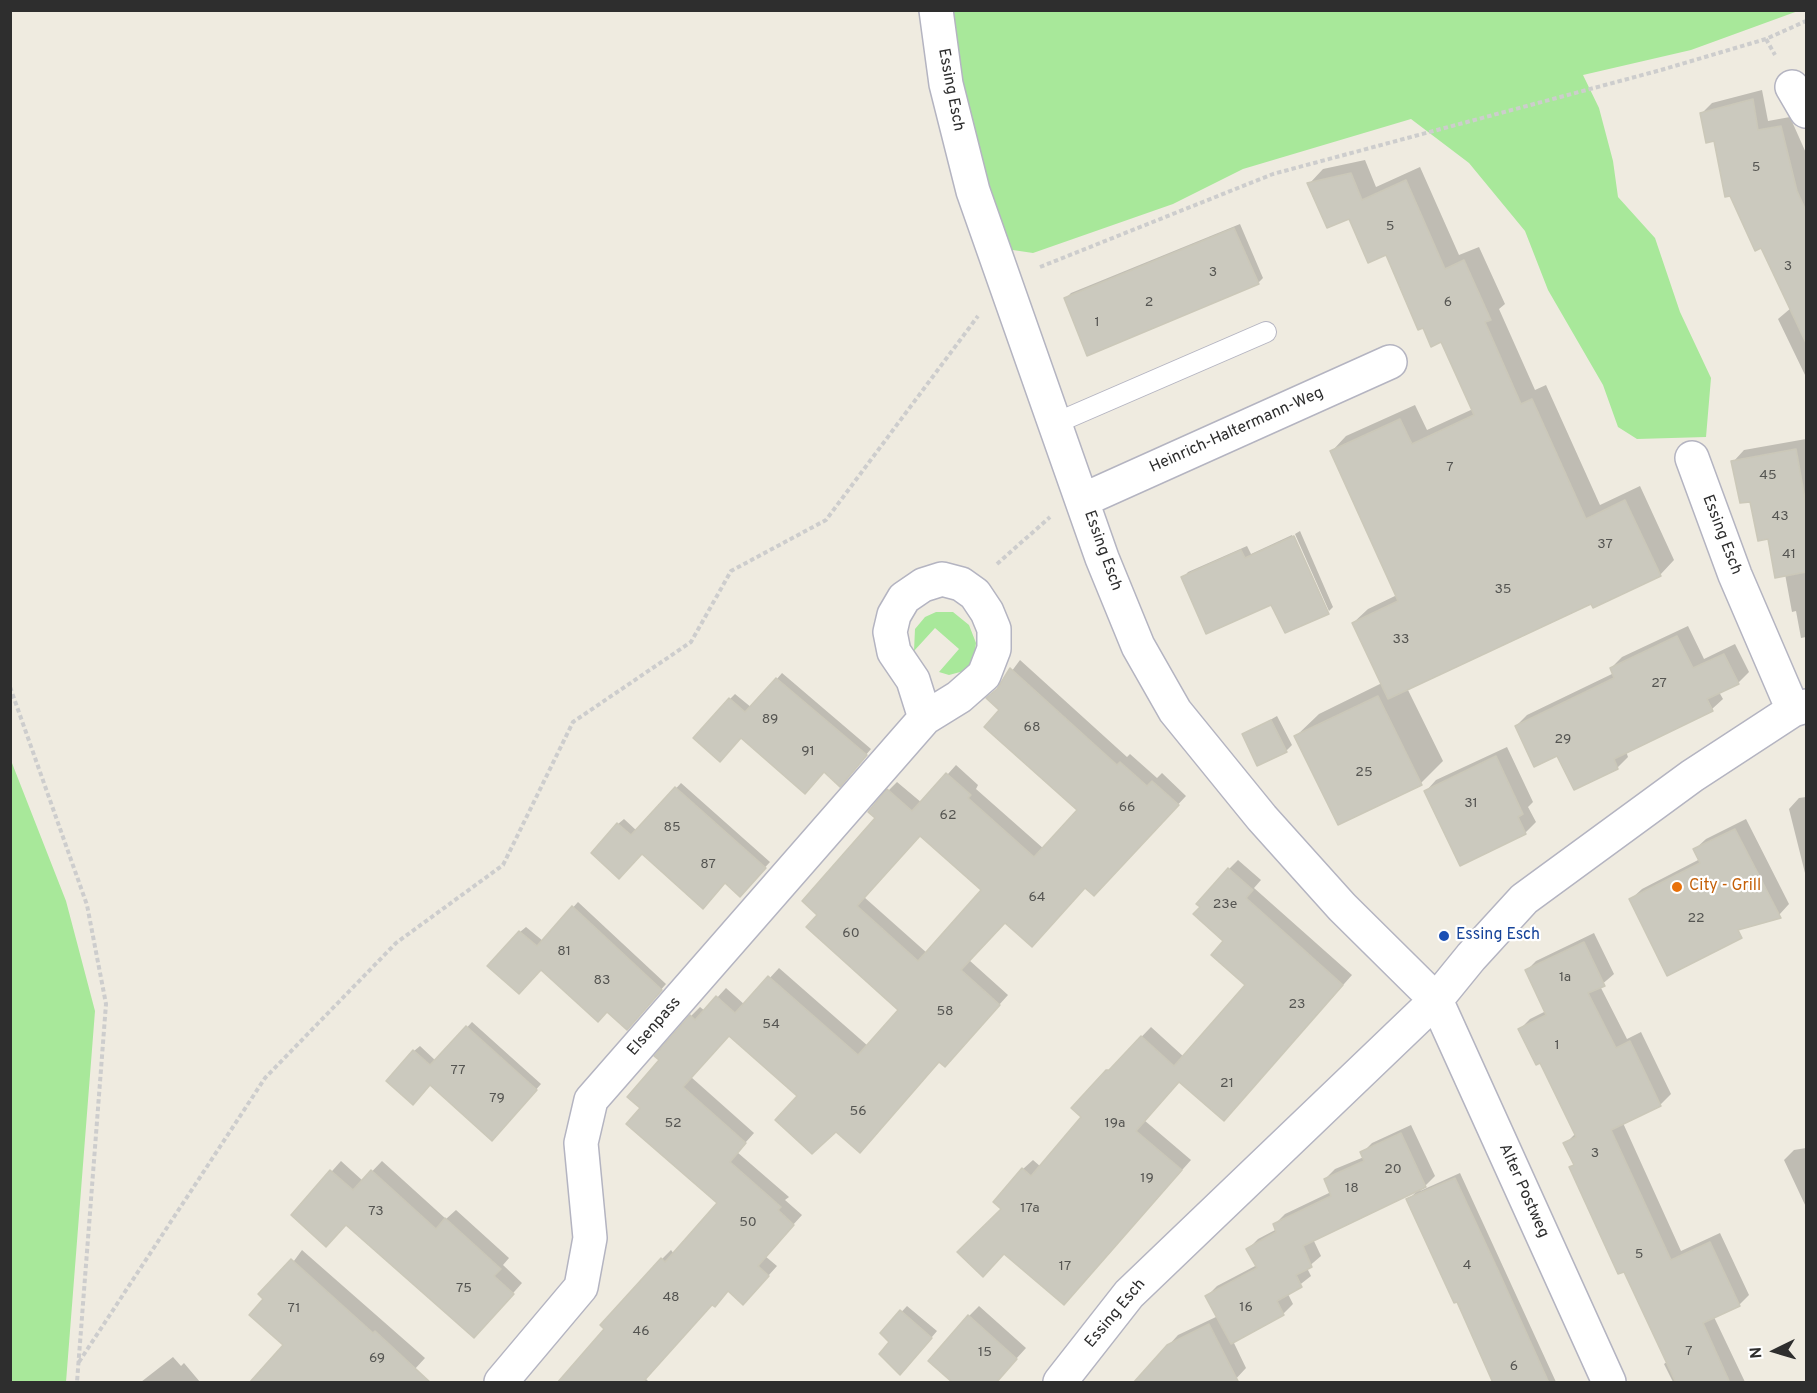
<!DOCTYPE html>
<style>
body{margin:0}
#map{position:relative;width:1817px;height:1393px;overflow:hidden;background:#efebe0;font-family:Overpass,sans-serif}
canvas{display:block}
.frame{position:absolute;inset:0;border:12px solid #2e2e2e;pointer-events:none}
.north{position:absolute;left:1745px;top:1321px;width:60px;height:60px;-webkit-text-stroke:4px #fff;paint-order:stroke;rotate:265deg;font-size:16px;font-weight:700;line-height:24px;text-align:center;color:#2e2e2e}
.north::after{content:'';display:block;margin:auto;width:21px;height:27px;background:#2e2e2e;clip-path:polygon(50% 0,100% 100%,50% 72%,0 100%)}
</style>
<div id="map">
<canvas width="1817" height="1393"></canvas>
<div class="frame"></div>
<div class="north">N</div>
</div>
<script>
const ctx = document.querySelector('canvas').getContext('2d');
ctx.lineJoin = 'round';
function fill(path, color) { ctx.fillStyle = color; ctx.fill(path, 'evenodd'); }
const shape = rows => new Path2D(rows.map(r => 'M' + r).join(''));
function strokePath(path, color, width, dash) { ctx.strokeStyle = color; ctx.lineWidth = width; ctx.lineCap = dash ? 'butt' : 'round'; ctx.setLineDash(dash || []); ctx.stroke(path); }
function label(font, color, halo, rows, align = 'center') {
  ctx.font = font + ' Overpass,sans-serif'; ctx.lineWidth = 4.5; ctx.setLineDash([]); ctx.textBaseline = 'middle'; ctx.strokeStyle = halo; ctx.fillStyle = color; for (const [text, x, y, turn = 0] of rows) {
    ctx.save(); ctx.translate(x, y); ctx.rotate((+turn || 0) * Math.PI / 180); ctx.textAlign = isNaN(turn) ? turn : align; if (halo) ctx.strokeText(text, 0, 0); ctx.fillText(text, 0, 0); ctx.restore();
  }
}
fill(shape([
 [947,11,1798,11,1691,50,1583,75,1599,108,1613,161,1618,197,1655,238,1680,312,1711,378,1706,437,1637,439,1618,427,1603,385,1548,290,1525,231,1469,163,1411,119,1243,169,1173,204,1033,253,1006,249,963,128],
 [936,612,953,612,969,625,976,643,974,659,964,671,949,675,939,672,959,649,935,628,914,651,915,629,925,617],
 [10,758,66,901,95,1011,66,1382,11,1382]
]), '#a8e89a');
fill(shape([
 [1762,90,1768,121,1790,117,1806,153,1806,377,1778,319,1791,308,1702,113,1712,103],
 [1365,160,1376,187,1420,167,1459,255,1479,247,1505,304,1499,309,1535,390,1546,385,1600,505,1640,486,1674,560,1660,575,1592,602,1407,688,1443,761,1421,783,1296,736,1319,714,1382,683,1353,623,1368,609,1397,595,1332,451,1346,436,1415,405,1427,430,1473,409,1442,340,1386,253,1350,217,1309,184,1323,169],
 [1240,224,1263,278,1258,283,1065,299,1071,293],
 [1806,439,1806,637,1801,638,1796,611,1792,612,1785,574,1733,462,1744,450],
 [1300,531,1333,607,1329,611,1295,534],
 [1292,535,1326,612,1272,603,1183,578,1188,572,1247,546,1251,554],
 [1688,626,1704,659,1735,644,1749,672,1738,683,1719,692,1723,699,1712,709,1626,751,1628,757,1618,767,1575,788,1558,754,1516,726,1527,715,1614,673,1611,668,1622,657],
 [1020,660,1127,757,1130,754,1157,778,1162,773,1186,796,1103,885,1085,886,1005,921,969,960,1008,995,953,1056,800,1096,730,1035,691,1077,754,1133,737,1152,789,1197,785,1200,802,1215,765,1256,777,1266,752,1294,729,1290,712,1303,645,1378,649,1382,559,1382,606,1329,662,1259,671,1250,674,1254,719,1203,642,1108,661,1060,691,1016,700,1007,705,1011,726,988,745,1005,779,968,868,1046,900,1010,819,915,877,818,889,790,897,782,922,803,956,765,978,785,976,789,1044,849,1079,809,1002,710,1000,687],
 [921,834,983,890,927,953,864,897],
 [782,673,871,749,845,779,824,770,810,787,730,699,735,694,752,708],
 [1277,716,1292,745,1286,751,1244,735],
 [1507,747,1533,802,1528,807,1536,822,1525,833,1426,791,1436,780],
 [681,783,770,862,745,889,726,882,708,901,618,824,624,819,637,831],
 [1806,797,1806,877,1789,809,1799,798],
 [1746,819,1789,904,1779,915,1631,899,1642,889,1700,859,1695,849,1706,839],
 [1238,860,1261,880,1254,888,1352,975,1233,1109,1180,1081,1144,1120,1191,1160,1073,1293,1003,1209,1023,1169,1033,1160,1041,1167,1083,1117,1073,1108,1151,1027,1184,1057,1247,985,1225,940,1229,869],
 [578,902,666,984,627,1028,520,932,526,927,543,941],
 [1594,933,1614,974,1600,986,1627,1039,1641,1032,1671,1094,1661,1104,1623,1123,1681,1251,1720,1233,1749,1295,1739,1305,1714,1317,1745,1382,1673,1382,1664,1364,1668,1361,1636,1293,1571,1168,1575,1164,1565,1144,1576,1133,1541,1061,1520,1029,1530,1019,1546,1011,1526,971,1536,961],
 [472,1022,541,1084,498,1133,414,1051,420,1046,436,1061],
 [1411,1125,1435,1176,1420,1191,1460,1173,1556,1382,1495,1382,1408,1200,1418,1190,1313,1239,1321,1256,1307,1268,1311,1276,1288,1294,1293,1304,1283,1314,1233,1341,1246,1368,1233,1382,1168,1346,1178,1335,1218,1316,1207,1296,1217,1286,1257,1265,1248,1249,1258,1239,1277,1229,1275,1224,1285,1214,1331,1192,1325,1179,1335,1169,1364,1157,1362,1153,1372,1143],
 [1806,1148,1806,1207,1784,1160,1794,1150],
 [341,1161,363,1181,382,1161,446,1219,456,1210,509,1258,503,1265,522,1283,484,1326,347,1223,293,1215],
 [302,1250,425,1358,403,1382,285,1345,266,1299],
 [907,1306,937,1331,906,1368,891,1342,882,1333],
 [979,1306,1026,1348,995,1382,969,1316],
 [173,1357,181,1366,184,1363,200,1382,141,1382]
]), '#0003');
const building = shape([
 [1753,99,1758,130,1781,126,1797,191,1806,211,1806,343,1761,248,1755,251,1730,196,1725,197,1714,141,1706,143,1700,113,1753,99],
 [1351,173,1362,200,1406,180,1445,269,1464,260,1491,320,1485,322,1521,404,1532,399,1586,519,1625,500,1661,576,1593,608,1591,604,1388,699,1352,623,1398,601,1330,451,1400,419,1412,444,1474,415,1441,342,1431,347,1423,328,1418,330,1386,255,1368,263,1349,219,1327,228,1307,183,1351,173],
 [1234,228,1259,284,1087,356,1064,298,1234,228],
 [1796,449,1806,505,1806,572,1775,578,1768,539,1758,541,1750,502,1740,503,1731,461,1796,449],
 [1294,536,1329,614,1285,633,1271,605,1206,634,1181,577,1241,550,1245,558,1294,536],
 [1677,636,1693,668,1724,654,1739,684,1707,699,1713,711,1614,759,1618,769,1574,790,1557,756,1534,767,1515,726,1614,678,1610,668,1677,636],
 [1010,668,1117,765,1120,762,1147,786,1152,781,1179,805,1094,896,1085,888,1032,947,1005,923,961,970,1000,1005,945,1067,939,1062,860,1153,836,1132,812,1154,775,1120,797,1096,729,1036,683,1087,746,1143,730,1162,781,1207,778,1210,794,1225,758,1266,769,1276,743,1305,728,1291,715,1307,712,1305,642,1383,557,1383,604,1329,600,1325,661,1258,665,1262,717,1203,626,1124,640,1108,627,1097,659,1060,654,1056,690,1015,695,1020,716,996,735,1013,768,976,858,1055,898,1010,806,927,817,915,802,901,875,818,868,812,887,789,912,811,946,773,971,795,968,798,1034,857,1077,810,984,727,999,710,986,698,997,689,1010,668],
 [920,836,981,890,918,961,857,906,920,836],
 [776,678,867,755,840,787,824,772,805,794,741,738,720,762,693,738,729,698,745,712,776,678],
 [1378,696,1422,785,1338,825,1294,736,1378,696],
 [1271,720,1287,752,1257,766,1242,734,1271,720],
 [1496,756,1523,814,1518,817,1526,834,1460,866,1424,791,1496,756],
 [675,787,766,868,740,897,725,883,703,909,642,854,619,879,591,853,617,823,631,835,675,787],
 [1735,829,1781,918,1738,930,1742,938,1667,976,1629,899,1700,863,1693,849,1735,829],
 [1228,868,1253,890,1246,898,1343,985,1224,1121,1179,1082,1136,1131,1182,1170,1064,1305,1004,1254,983,1277,957,1252,1001,1209,993,1202,1022,1168,1031,1176,1081,1117,1071,1108,1106,1070,1109,1070,1141,1036,1174,1066,1245,985,1211,955,1223,941,1193,914,1200,907,1196,904,1228,868],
 [572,906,662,990,627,1030,607,1012,598,1022,541,970,519,994,487,966,519,931,537,946,572,906],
 [1584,942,1605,986,1588,993,1616,1048,1630,1041,1661,1106,1611,1130,1671,1260,1710,1242,1740,1306,1703,1323,1730,1383,1676,1383,1624,1272,1618,1274,1569,1167,1574,1165,1563,1143,1576,1137,1540,1063,1536,1065,1518,1029,1546,1015,1525,970,1584,942],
 [466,1026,537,1090,492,1141,430,1085,413,1105,386,1081,413,1050,430,1065,466,1026],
 [1401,1133,1426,1187,1303,1246,1312,1267,1296,1275,1302,1287,1277,1301,1284,1315,1231,1344,1205,1296,1257,1268,1246,1249,1276,1232,1273,1224,1331,1196,1324,1179,1364,1161,1360,1152,1401,1133],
 [330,1170,353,1190,371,1170,436,1229,445,1218,501,1269,494,1276,514,1294,474,1338,346,1225,326,1247,291,1215,330,1170],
 [1455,1178,1498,1270,1549,1383,1493,1383,1457,1302,1454,1303,1406,1199,1455,1178],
 [291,1259,373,1333,375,1331,431,1383,249,1383,283,1345,249,1315,263,1299,258,1294,291,1259],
 [900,1310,932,1338,900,1375,879,1354,889,1342,880,1333,900,1310],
 [968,1315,1017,1359,996,1383,953,1383,928,1361,968,1315],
 [1209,1324,1239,1383,1133,1383,1167,1345,1209,1324]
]);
fill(building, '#cbc9be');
strokePath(building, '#cbc8b9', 1.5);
const service = shape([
 [1056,423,1266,332]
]);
const minor = shape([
 [936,10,946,84,973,191,1102,558,1138,646,1175,711,1262,818,1342,907,1436,1000,1609,1382],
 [1792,87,1806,111],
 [1692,458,1735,575,1793,710],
 [1083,500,1390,362],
 [501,1382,581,1287,590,1238,581,1143,591,1100,925,718,959,697,984,675,994,649,994,629,987,612,975,594,961,584,942,579,923,585,904,598,894,615,890,632,894,652,913,680,925,718],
 [1060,1382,1129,1294,1436,1000,1471,957,1524,899,1692,776,1793,710,1806,706]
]);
strokePath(service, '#b4b4c1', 22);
strokePath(minor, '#b4b4c1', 36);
strokePath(shape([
 [1766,39,1775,55],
 [1040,267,1273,174,1661,70,1766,39,1806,21],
 [997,564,1050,517],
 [10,687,87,905,106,1004,77,1382],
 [79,1362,265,1078,396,943,503,865,573,722,691,642,731,571,826,520,978,316]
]), '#cdcdcd', 4, [4.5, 3]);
strokePath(service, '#fff', 20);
strokePath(minor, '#fff', 33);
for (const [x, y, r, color] of [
 [1677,887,6,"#e8710a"],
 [1444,936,6,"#1a4fb4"]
]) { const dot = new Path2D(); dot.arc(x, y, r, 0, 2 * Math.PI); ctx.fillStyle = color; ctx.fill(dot); strokePath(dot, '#fff', 2); }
label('14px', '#555552', null, [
 ["5",1756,168],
 ["5",1390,227],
 ["3",1788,267],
 ["3",1213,273],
 ["2",1149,303],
 ["6",1448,303],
 ["1",1097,323],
 ["7",1450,468],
 ["45",1768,476],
 ["43",1780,517],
 ["37",1605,545],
 ["41",1789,555],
 ["35",1503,590],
 ["33",1401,640],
 ["27",1659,684],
 ["89",770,720],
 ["68",1032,728],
 ["29",1563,740],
 ["91",808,752],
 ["25",1364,773],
 ["31",1471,804],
 ["66",1127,808],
 ["62",948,816],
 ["85",672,828],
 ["87",708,865],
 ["64",1037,898],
 ["23e",1225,905],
 ["22",1696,919],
 ["60",851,934],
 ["81",564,952],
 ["1a",1565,978],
 ["83",602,981],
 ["23",1297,1005],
 ["58",945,1012],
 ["54",771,1025],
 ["1",1557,1046],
 ["77",458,1071],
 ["21",1227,1084],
 ["79",497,1099],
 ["56",858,1112],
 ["52",673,1124],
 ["19a",1115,1124],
 ["3",1595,1154],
 ["20",1393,1170],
 ["19",1147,1179],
 ["18",1352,1189],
 ["17a",1030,1209],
 ["73",376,1212],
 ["50",748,1223],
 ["5",1639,1255],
 ["4",1467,1266],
 ["17",1065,1267],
 ["75",464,1289],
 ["48",671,1298],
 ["16",1246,1308],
 ["71",294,1309],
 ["46",641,1332],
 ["7",1689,1352],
 ["15",985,1353],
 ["69",377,1359],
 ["6",1514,1367]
]);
label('16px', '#2e2e2e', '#fff', [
 ["Essing Esch",950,90,79],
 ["Heinrich-Haltermann-Weg",1237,431,-24],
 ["Essing Esch",1721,535,69],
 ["Essing Esch",1102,551,70],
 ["Elsenpass",655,1027,-49],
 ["Alter Postweg",1523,1191,66],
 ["Essing Esch",1116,1314,-50]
]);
label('16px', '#c56008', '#fff', [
 ["City - Grill",1689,887]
], 'left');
label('16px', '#164399', '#fff', [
 ["Essing Esch",1456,936]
], 'left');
</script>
